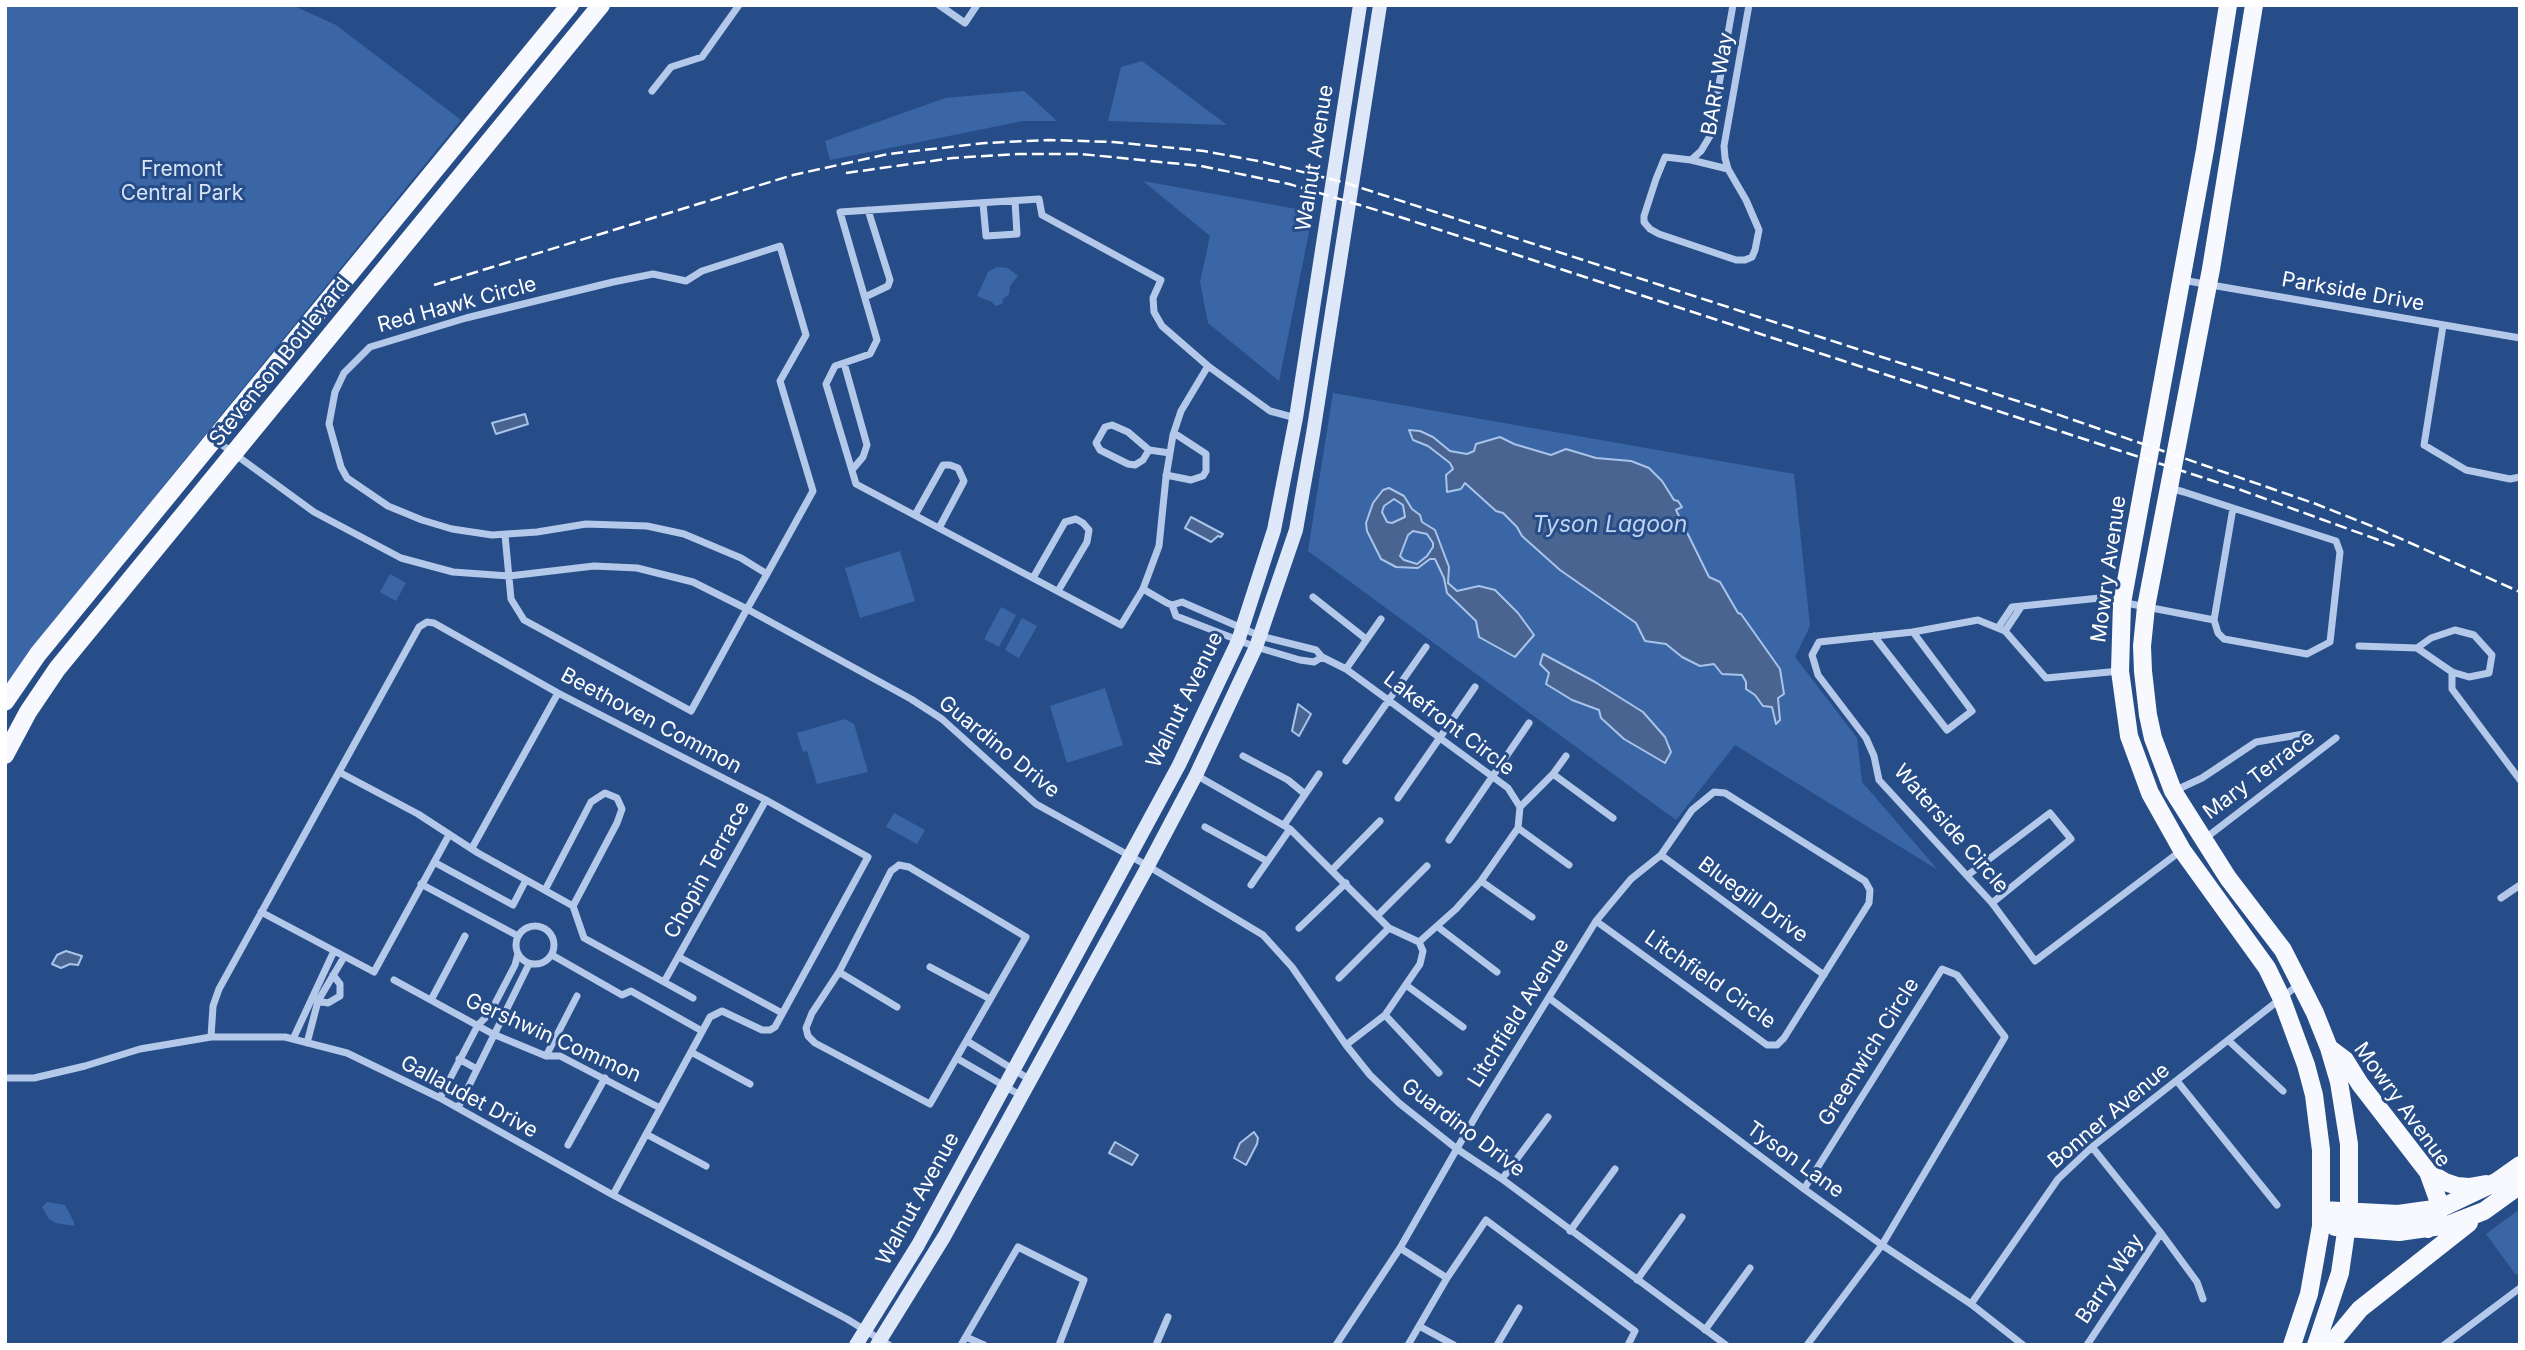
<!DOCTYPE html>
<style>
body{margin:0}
#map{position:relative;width:2525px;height:1350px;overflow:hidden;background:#274d89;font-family:Inter,sans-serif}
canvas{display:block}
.frame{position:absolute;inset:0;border:7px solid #fff;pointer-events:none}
</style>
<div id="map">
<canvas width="2525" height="1350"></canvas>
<div class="frame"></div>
</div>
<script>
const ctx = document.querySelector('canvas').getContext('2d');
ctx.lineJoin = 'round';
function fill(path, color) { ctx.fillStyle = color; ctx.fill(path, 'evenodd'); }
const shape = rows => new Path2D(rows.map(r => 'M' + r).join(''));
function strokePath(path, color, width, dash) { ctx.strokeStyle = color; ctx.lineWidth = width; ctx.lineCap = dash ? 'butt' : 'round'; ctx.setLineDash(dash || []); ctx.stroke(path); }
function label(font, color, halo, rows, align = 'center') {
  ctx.font = font + ' Inter,sans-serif'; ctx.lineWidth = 6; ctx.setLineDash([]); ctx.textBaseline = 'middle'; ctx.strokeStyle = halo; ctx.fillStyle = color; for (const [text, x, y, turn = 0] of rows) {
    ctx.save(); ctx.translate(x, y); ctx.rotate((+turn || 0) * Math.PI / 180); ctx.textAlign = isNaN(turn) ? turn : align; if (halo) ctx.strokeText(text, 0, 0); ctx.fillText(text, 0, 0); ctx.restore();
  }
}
fill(shape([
 [5,5,292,5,336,25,461,120,31,649,5,688],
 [1142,61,1227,125,1108,121,1121,67],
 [1024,91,1057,121,1023,121,830,160,825,141,945,98],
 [1143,181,1313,212,1279,381,1208,323,1200,282,1210,236],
 [997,267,1008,268,1018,276,1010,286,1009,294,1003,299,1002,304,995,306,992,302,977,296,988,272],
 [1333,393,1794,474,1810,626,1795,657,1857,738,1862,782,1938,870,1735,745,1676,820,1308,551],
 [900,551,915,601,860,618,845,568],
 [390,574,406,583,396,601,380,592],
 [1001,607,1016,615,999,647,984,639],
 [1022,618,1037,626,1019,658,1005,650],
 [1105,688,1123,745,1067,763,1050,706],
 [845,719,854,724,868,772,817,784,807,751,803,752,797,733],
 [894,813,925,830,917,844,886,827],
 [47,1202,65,1205,74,1222,74,1226,56,1223,49,1219,42,1207],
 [2520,1209,2520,1271,2516,1275,2486,1234]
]), '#3b66a6');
const water = shape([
 [525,414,528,424,496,434,492,423,525,414],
 [1409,430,1420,431,1433,437,1450,451,1467,454,1474,451,1476,444,1500,437,1514,444,1551,455,1566,449,1596,458,1631,461,1649,468,1662,481,1674,500,1678,501,1682,507,1676,510,1709,577,1720,582,1738,613,1741,614,1780,669,1784,694,1778,698,1780,720,1776,724,1772,707,1763,706,1755,695,1746,689,1746,682,1742,675,1722,674,1714,664,1700,666,1682,657,1666,644,1645,641,1636,623,1560,570,1522,536,1517,527,1503,513,1496,511,1465,483,1461,489,1447,492,1446,475,1453,469,1450,463,1428,446,1413,440,1409,430],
 [1389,488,1404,496,1412,509,1420,515,1422,522,1435,530,1449,567,1448,583,1457,591,1479,586,1495,590,1518,613,1534,635,1515,657,1479,637,1476,621,1447,593,1444,578,1435,559,1430,559,1418,568,1396,567,1381,559,1367,531,1366,523,1373,503,1383,490,1389,488],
 [1394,499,1403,505,1405,517,1392,523,1387,522,1382,512,1384,506,1394,499],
 [1413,531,1427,534,1433,543,1433,547,1427,556,1417,564,1404,560,1400,556,1408,535,1413,531],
 [1191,517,1223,534,1221,537,1218,536,1211,542,1185,528,1191,517],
 [1543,654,1595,682,1643,712,1665,737,1671,752,1665,763,1624,739,1601,718,1599,710,1572,700,1546,684,1549,673,1540,664,1543,654],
 [1298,704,1311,714,1299,736,1292,731,1298,704],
 [66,951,82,956,78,965,70,964,61,968,52,964,57,955,66,951],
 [1254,1132,1258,1138,1257,1144,1246,1165,1234,1158,1240,1143,1254,1132],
 [1115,1142,1138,1155,1132,1165,1109,1153,1115,1142]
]);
fill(water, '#496490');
strokePath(water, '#a8c4ea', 2);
strokePath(shape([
 [939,5,965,23,977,5],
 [1733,5,1710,136,1701,151,1691,160,1665,157,1656,179,1644,216,1644,222,1650,229,1659,234,1736,260,1745,260,1752,257,1755,250,1759,230,1746,200,1728,169,1725,158,1724,146,1749,5],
 [652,91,671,67,702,57,739,5],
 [1691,160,1728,169],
 [983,203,986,236,1017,234,1015,201],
 [2182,280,2520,338],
 [865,297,888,286,890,280,868,210],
 [2443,326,2424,445,2466,470,2510,479,2520,477],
 [844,363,867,445,863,457,852,470],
 [1208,366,1181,411,1173,435,1166,477,1159,546,1143,589,1121,625,856,484,826,384,835,366,870,354,877,340,840,212,1039,199,1042,215,1161,280,1153,298,1154,312,1162,326,1208,366,1270,411,1296,418],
 [214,439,314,512,401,558,453,572,509,576,594,566,637,568,693,582,747,609,911,699,942,719,1036,804,1148,866,1263,935,1292,967,1346,1045,1370,1075,1399,1103,1457,1149,1502,1179,1726,1345],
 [1149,450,1128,432,1112,425,1105,427,1096,443,1100,450,1128,464,1135,465,1143,460,1149,450,1170,453],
 [1166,475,1191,480,1203,476,1206,471,1206,454,1174,433],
 [2169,488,2184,492,2233,508,2336,541,2340,552,2330,642,2307,654,2224,639,2218,633,2214,620,2233,508],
 [915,515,943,465,950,465,958,468,964,481,939,528],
 [505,535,511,599,524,620,691,711,747,609,767,574,813,491,780,381,806,335,780,246,702,271,686,281,653,274,613,282,466,318,370,347,344,373,335,392,329,424,341,467,347,478,388,506,422,520,452,529,492,535,537,532,586,524,647,526,684,534,741,558,767,574],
 [1033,578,1065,522,1076,519,1083,523,1089,530,1087,542,1058,591],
 [1143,589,1167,603,1172,605,1182,602,1260,636,1316,650,1322,657,1346,669,1508,788,1520,807,1518,828,1481,881,1456,909,1419,942,1389,928,1290,829,1196,775],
 [1313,597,1366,639],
 [1172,605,1176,616,1256,647,1300,660,1314,662,1322,657],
 [1998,628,2012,607,2100,598,2214,620],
 [2005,631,2021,607],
 [1874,636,1947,730,1972,711,1913,632],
 [2359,646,2417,648,2452,672,2469,677,2489,673,2492,655,2474,635,2455,630,2431,638,2417,648],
 [1346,669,1381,619],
 [2120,671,2046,678,2005,631,1978,620,1913,632,1819,642,1812,655,1818,675,1866,738,1874,756,1879,780,1992,903,2035,961,2182,850],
 [2452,672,2452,689,2520,780],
 [1243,756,1288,780,1305,794],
 [1346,761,1426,647],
 [339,772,418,814,478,853,573,906,584,938,664,982,766,800],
 [1553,774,1613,818],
 [2174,791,2202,778,2256,742,2304,734],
 [1398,798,1475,687],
 [1520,807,1553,774,1566,756],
 [1284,825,1319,774],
 [1205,827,1267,861],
 [1518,828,1569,865],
 [1449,840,1529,723],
 [2203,840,2336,738],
 [472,848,558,693],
 [1661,855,1824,975],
 [434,862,513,905,526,880],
 [899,865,909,867,1026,937,930,1104,815,1043,808,1036,806,1028,812,1013,839,972,891,871,899,865],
 [1332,870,1380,821],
 [1968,875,2050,813,2071,839,1992,903],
 [1481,881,1532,917],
 [421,884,518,936],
 [1251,885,1290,829],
 [545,890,591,802,605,793,617,798,622,809,617,823,573,906],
 [2501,898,2520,885],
 [261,912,374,972,449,835],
 [1377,916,1427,866],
 '516 945a19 19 0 1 1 38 0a19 19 0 1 1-38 0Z',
 [1438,927,1497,972],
 [1299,928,1346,883],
 [552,955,622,995,631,991,702,1031],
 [679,957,782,1013],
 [930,967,990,999],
 [839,972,897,1007],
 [1339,978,1389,928],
 [394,980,493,1034,546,1056,560,1056,660,1108],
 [664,982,693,998],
 [1406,985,1463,1027],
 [1549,998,1804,1189,1882,1245,1971,1304,2023,1345],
 [431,1000,465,936],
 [317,1001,328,1003,340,996,340,984,333,975],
 [1385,1015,1439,1073],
 [211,1037,213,1006,219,989,419,627,427,622,434,623,558,693,766,800,868,857,775,1027,770,1030,762,1030,722,1011,710,1017,613,1195],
 [293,1039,334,951],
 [967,1041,1029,1079],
 [2229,1041,2283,1091],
 [307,1043,318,1001,344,957],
 [1346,1045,1385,1015,1420,964,1423,951,1419,942],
 [691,1052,750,1084],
 [546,1056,577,996],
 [459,1059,477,1069],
 [958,1059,1020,1095],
 [5,1078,34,1078,85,1066,140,1049,211,1037,285,1037,347,1053,440,1098,613,1195,847,1319,889,1345],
 [2177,1081,2277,1205],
 [440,1098,478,1025,490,1013,515,965,518,954],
 [458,1108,529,964],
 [646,1134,706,1166],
 [568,1145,605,1078],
 [2092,1147,2161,1233,2197,1282,2203,1299],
 [1502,1179,1548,1117],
 [1804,1189,1942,969,1957,975,2005,1037,1882,1245,1807,1345],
 [1570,1231,1615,1169],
 [1400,1248,1447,1278],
 [1637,1280,1682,1217],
 [1971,1304,2058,1179,2092,1147,2298,985],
 [1419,1326,1454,1345],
 [1705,1330,1750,1268],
 [966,1337,984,1345],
 [961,1345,1018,1247,1084,1280,1059,1345],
 [1156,1345,1168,1317],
 [1336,1345,1400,1248,1478,1112,1596,921,1631,879,1661,855,1692,810,1714,792,1725,793,1865,881,1870,890,1869,903,1784,1038,1777,1045,1767,1045,1596,921],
 [1408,1345,1447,1278,1486,1220,1635,1331,1628,1345],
 [1497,1345,1519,1308],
 [2087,1345,2161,1233],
 [2444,1345,2520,1288]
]), '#b4c9e9', 7);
strokePath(shape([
 [856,1345,918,1245,1055,994,1179,765,1238,641,1274,530,1296,418,1360,5],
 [877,1345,944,1237,1148,866,1196,775,1256,647,1296,530,1313,434,1380,5]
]), '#dee8f8', 14);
strokePath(shape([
 [2228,5,2205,150,2122,603,2120,671,2129,736,2150,793,2182,850,2267,968,2281,997,2306,1065,2314,1095,2321,1150,2321,1226,2309,1294,2292,1345],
 [2254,5,2211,269,2146,607,2142,646,2143,671,2148,715,2153,738,2173,791,2228,878,2283,950,2315,1013,2329,1048,2339,1082,2349,1144,2349,1211,2340,1273,2316,1345],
 [5,702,38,654,570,5],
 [5,755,28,712,57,669,601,5],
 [2329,1048,2345,1060,2360,1084,2428,1172,2441,1208,2428,1229],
 [2428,1172,2445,1182,2457,1186,2469,1187,2486,1184],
 [2322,1210,2398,1214,2441,1208,2496,1182,2520,1165],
 [2335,1227,2399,1232,2448,1225,2484,1211,2520,1185],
 [2330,1345,2360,1309,2469,1223]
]), '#f7f9fe', 18);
strokePath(shape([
 [846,173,953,158,1018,154,1081,154,1201,166,1289,184,1400,217,2241,490,2398,547],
 [434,285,793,175,888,154,985,143,1050,140,1113,142,1204,151,1263,162,1346,183,2042,409,2316,504,2379,529,2520,592]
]), '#fff', 2.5, [12, 5]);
label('21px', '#fff', '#274d89', [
 ["BART Way",1718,84,-80],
 ["Walnut Avenue",1315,158,-81],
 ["Parkside Drive",2353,292,10],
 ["Red Hawk Circle",457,305,-15],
 ["Stevenson Boulevard",280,362,-51],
 ["Mowry Avenue",2109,569,-82],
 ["Walnut Avenue",1185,700,-64],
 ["Beethoven Common",651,721,28],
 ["Lakefront Circle",1449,724,37],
 ["Guardino Drive",999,747,39],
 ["Mary Terrace",2259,775,-37],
 ["Waterside Circle",1951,829,49],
 ["Chopin Terrace",707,870,-61],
 ["Bluegill Drive",1753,900,36],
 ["Litchfield Circle",1710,980,35],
 ["Litchfield Avenue",1519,1013,-58],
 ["Gershwin Common",553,1038,24],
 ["Greenwich Circle",1869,1052,-58],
 ["Gallaudet Drive",469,1097,28],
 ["Mowry Avenue",2402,1105,54],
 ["Bonner Avenue",2109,1116,-40],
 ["Guardino Drive",1463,1128,37],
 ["Tyson Lane",1795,1160,36],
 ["Walnut Avenue",918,1199,-61],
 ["Barry Way",2110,1279,-56]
]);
label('21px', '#d8e5f7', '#274d89', [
 ["Fremont",182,170],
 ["Central Park",182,194]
]);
label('italic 23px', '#c0d4f0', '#274d89', [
 ["Tyson Lagoon",1610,525]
]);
</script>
